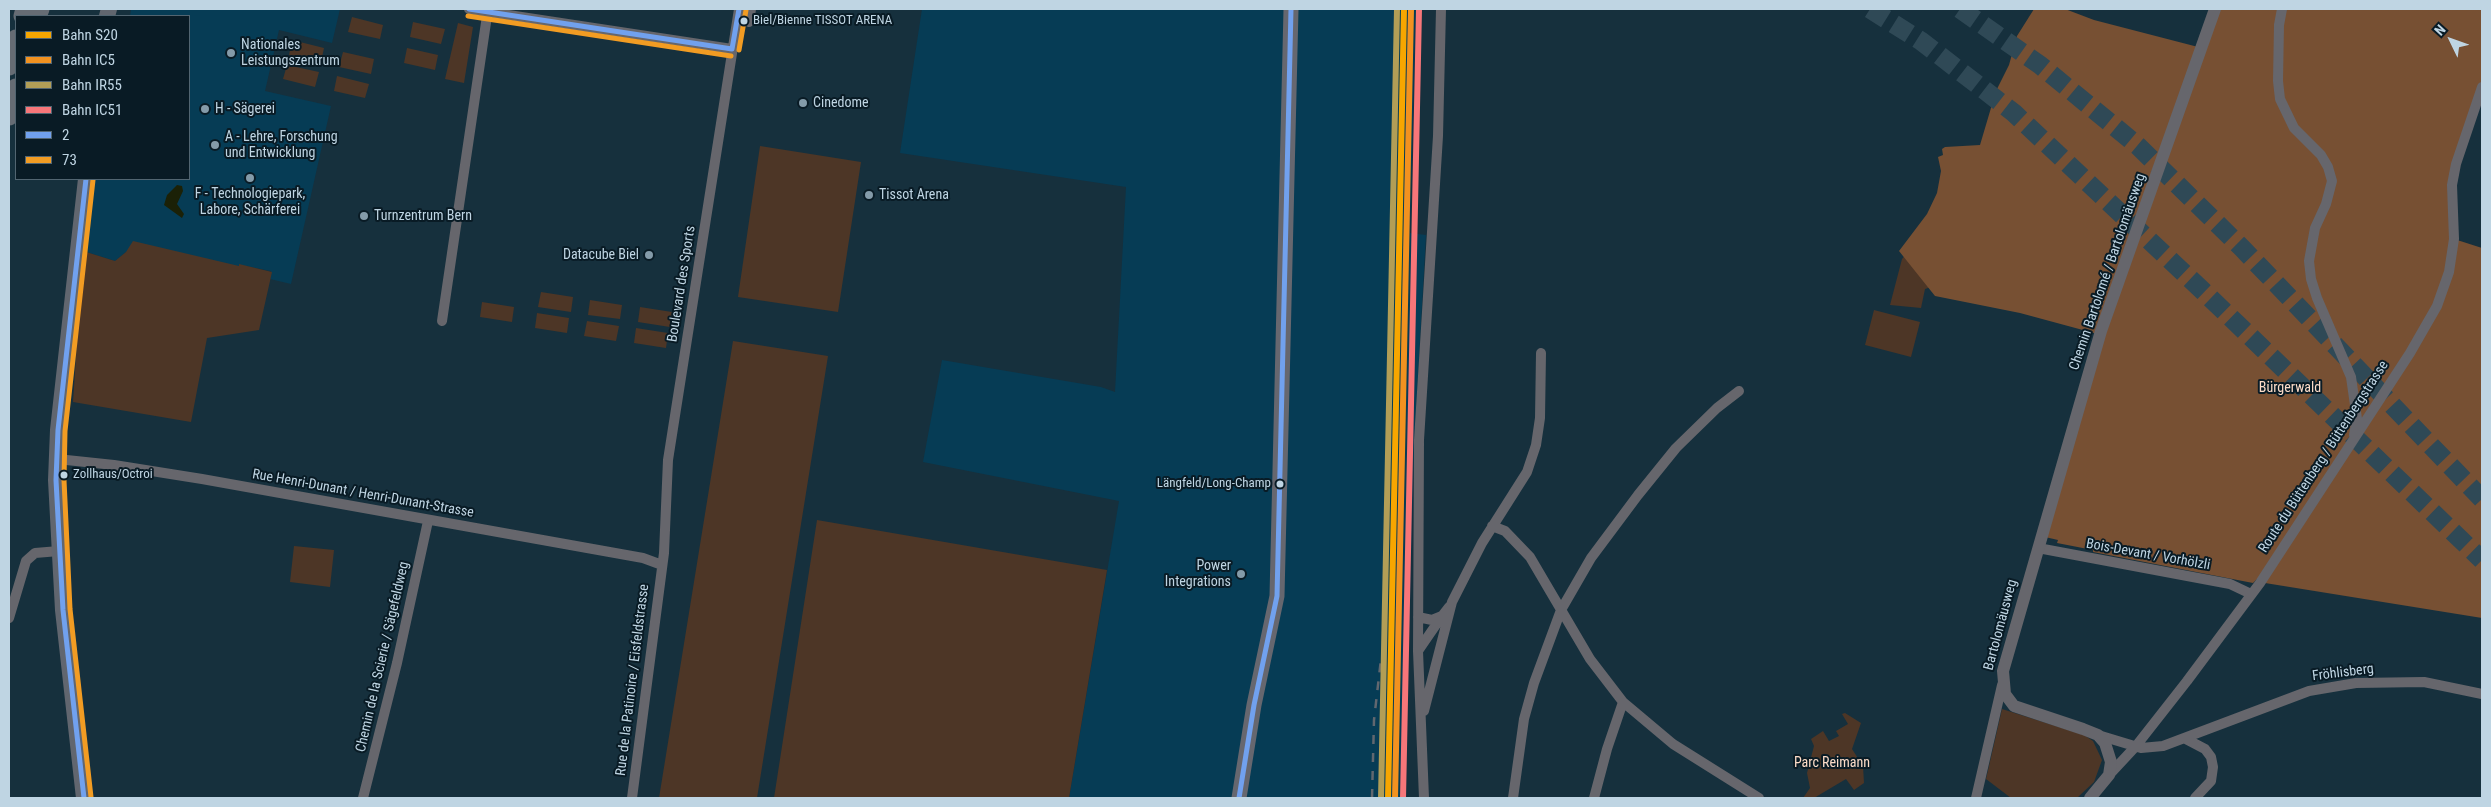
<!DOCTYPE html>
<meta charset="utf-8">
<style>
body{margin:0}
#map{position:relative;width:2491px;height:807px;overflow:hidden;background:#16303d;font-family:"Roboto Condensed",sans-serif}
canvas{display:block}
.frame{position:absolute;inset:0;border:10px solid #bfd5e3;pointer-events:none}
.legend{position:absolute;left:15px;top:15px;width:175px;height:165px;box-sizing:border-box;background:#091b25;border:1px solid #526571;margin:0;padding:6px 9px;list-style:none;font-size:15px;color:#bfd5e3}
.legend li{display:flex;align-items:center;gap:10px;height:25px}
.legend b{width:25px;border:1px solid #526571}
.north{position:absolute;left:2426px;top:15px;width:50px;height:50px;-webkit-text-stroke:4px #091b25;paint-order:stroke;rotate:312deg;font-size:14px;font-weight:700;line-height:20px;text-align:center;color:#bfd5e3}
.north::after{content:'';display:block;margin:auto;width:18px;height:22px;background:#bfd5e3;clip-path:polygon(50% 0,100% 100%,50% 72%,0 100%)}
</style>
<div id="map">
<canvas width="2491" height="807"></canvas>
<div class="frame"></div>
<ul class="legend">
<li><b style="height:6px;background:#f7a600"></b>Bahn S20</li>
<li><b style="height:6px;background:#f29220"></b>Bahn IC5</li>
<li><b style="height:6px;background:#b29e56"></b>Bahn IR55</li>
<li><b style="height:6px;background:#f77679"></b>Bahn IC51</li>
<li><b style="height:6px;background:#71a1ee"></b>2</li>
<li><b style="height:6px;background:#f29c23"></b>73</li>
</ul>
<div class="north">N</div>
</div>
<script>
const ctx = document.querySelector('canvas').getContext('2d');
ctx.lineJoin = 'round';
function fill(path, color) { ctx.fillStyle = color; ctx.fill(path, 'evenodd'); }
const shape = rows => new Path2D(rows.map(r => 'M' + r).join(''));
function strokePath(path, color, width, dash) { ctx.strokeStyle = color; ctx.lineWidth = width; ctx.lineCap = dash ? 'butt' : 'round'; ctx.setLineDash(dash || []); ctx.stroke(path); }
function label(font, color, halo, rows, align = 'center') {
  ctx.font = font + ' "Roboto Condensed",sans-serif'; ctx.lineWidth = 4; ctx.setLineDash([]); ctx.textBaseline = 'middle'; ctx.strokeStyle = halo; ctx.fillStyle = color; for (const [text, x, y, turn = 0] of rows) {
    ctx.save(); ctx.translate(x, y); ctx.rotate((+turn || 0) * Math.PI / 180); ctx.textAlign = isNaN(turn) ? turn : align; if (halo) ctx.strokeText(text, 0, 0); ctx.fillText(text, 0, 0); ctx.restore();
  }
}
fill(shape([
 [131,9,340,9,332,43,279,30,265,91,331,106,291,284,270,279,271,271,240,265,239,267,126,252,115,261,83,251,94,179,189,179,189,16,130,16],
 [922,9,1416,9,1410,233,1426,235,1414,445,1405,798,1069,798,1119,501,923,462,942,360,1101,387,1115,392,1126,187,900,153]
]), '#063c55');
fill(shape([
 [352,17,383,25,380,39,348,32],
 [413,22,445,29,441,44,410,37],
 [458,23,473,27,464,83,445,79],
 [292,40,324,48,321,62,289,55],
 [407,48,438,55,435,70,404,63],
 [343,52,374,59,371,74,339,67],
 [287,65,319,72,315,87,283,79],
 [337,76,369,84,365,98,334,91],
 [760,146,861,162,838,312,738,297],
 [1933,220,1934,286,1925,289,1921,308,1890,305,1902,259],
 [133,241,239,266,239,264,272,272,259,330,207,338,191,422,73,402,83,251,115,261,126,252],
 [541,292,573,297,571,312,538,307],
 [590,300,622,305,620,319,588,315],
 [482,302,514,307,512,322,480,317],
 [640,307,672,312,670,327,638,322],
 [1874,310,1920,322,1911,357,1865,345],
 [537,313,569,318,567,333,535,328],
 [587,321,619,326,616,341,584,336],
 [636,328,668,333,666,348,634,343],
 [733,341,828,356,757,798,659,798],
 [817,520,1107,570,1069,798,774,798],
 [294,546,334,550,330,587,290,582],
 [2002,709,2084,735,2093,741,2102,760,2094,782,2077,798,2011,798,1986,779],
 [1845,713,1861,723,1852,749,1863,766,1864,783,1854,790,1846,779,1814,798,1803,798,1810,788,1807,773,1814,746,1811,739,1823,731,1829,741,1839,736,1836,731,1848,724,1842,714]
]), '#4d3626');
fill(shape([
 [2034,9,2065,9,2094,20,2202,48,2215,9,2482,9,2482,87,2456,164,2454,239,2482,248,2482,618,2265,583,2257,579,2253,583,2093,552,2093,550,2057,543,2058,540,2045,537,2105,336,2020,313,1935,296,1899,251,1927,214,1937,193,1941,171,1938,157,1943,155,1942,149,1945,147,1980,145,1996,91,2009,65,2017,36]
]), '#775033');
fill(shape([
 [177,185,182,186,183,191,177,204,184,214,182,218,164,205,167,195]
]), '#1b2107');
strokePath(shape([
 [1870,9,1921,41,2014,113,2203,291,2482,560],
 [1960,9,2040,65,2138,146,2242,248,2482,499]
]), '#2f4956', 19, [19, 9]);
strokePath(shape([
 [469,9,732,49],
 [2282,9,2279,25,2278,81,2280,99,2294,128,2321,155,2328,167,2332,181,2326,204,2315,228,2309,261,2311,279,2317,298,2351,377,2357,419,2354,435],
 [749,22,751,9],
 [442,321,488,9],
 [57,459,114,465,202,479,643,558,662,565],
 [1492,526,1505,531,1530,557,1590,659,1623,702,1673,744,1759,798],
 [2038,548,2230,584,2251,594],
 [1418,617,1432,620,1442,616,1449,607],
 [9,618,26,561,35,553,59,551],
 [1418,651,1442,616],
 [1424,711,1452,602,1482,543,1527,472,1536,445,1540,418,1541,353],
 [2098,735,2141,748,2163,746,2309,691,2356,683,2424,682,2482,694],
 [2184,738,2205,749,2211,757,2213,767,2211,781,2195,798],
 [2109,775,2136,746,2187,681,2260,583,2410,353,2437,306,2449,272,2454,239,2452,185,2456,164,2482,87],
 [363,798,397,663,428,521],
 [632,798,664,553,668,460,739,9],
 [1424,798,1418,651,1419,440,1438,136,1441,9],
 [1513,798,1524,719,1534,683,1561,610,1591,558,1638,495,1676,448,1717,408,1739,391],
 [1594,798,1607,749,1623,702],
 [1976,798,2002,685]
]), '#66666c', 10);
strokePath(shape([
 [2090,798,2109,775,2111,762,2105,743,2098,735,2083,729,2014,706,2005,694,2003,671,2101,331,2215,9]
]), '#66666c', 12);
strokePath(shape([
 [1239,798,1254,705,1277,596,1291,9]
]), '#66676f', 15);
strokePath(shape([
 [107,16,109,9],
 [84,798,63,610,56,480,58,430,86,179]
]), '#61666f', 16);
strokePath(shape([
 [23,16,25,9],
 [37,16,40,9],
 [9,66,16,39],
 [9,116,16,88]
]), '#666c74', 19);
strokePath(shape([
 [1372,798,1374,720,1381,659]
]), '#61676f', 2.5, [9, 9]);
strokePath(shape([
 [469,9,732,49],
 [732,49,739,9],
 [84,798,63,610,56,480,58,430,86,179],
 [1239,798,1254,705,1277,596,1291,9]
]), '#71a1ee', 5);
strokePath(shape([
 [468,16,731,56],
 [739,50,746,10],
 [91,797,70,609,64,480,65,431,93,180]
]), '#f29c23', 5);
strokePath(shape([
 [1388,798,1404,9]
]), '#f7a600', 6);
strokePath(shape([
 [1395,798,1411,9]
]), '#f29220', 6);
strokePath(shape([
 [1381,798,1397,9]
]), '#b29e56', 6);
strokePath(shape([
 [1403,798,1419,9]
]), '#f77679', 6);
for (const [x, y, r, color] of [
 [744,21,4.5,"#bfd5e3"],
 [231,53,5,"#849ba9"],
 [803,103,5,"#849ba9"],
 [205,109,5,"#849ba9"],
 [215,145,5,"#849ba9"],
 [250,178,5,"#849ba9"],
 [869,195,5,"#849ba9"],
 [364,216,5,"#849ba9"],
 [649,255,5,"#849ba9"],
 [64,475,4.5,"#bfd5e3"],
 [1280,484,4.5,"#bfd5e3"],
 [1241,574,5,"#849ba9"]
]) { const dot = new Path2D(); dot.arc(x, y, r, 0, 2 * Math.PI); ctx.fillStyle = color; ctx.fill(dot); strokePath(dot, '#091b25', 2); }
label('13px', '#bfd5e3', '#091b25', [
 ["Biel/Bienne TISSOT ARENA",753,21],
 ["Zollhaus/Octroi",73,475],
 ["Längfeld/Long-Champ",1271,484,"right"]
], 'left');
label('14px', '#bfd5e3', '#091b25', [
 ["Nationales",241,45],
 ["Leistungszentrum",241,61],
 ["Cinedome",813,103],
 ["H - Sägerei",215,109],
 ["A - Lehre, Forschung",225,137],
 ["und Entwicklung",225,153],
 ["F - Technologiepark,",250,194,"center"],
 ["Labore, Schärferei",250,210,"center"],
 ["Tissot Arena",879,195],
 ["Turnzentrum Bern",374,216],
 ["Datacube Biel",639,255,"right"],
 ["Power",1231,566,"right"],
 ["Integrations",1231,582,"right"]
], 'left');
label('14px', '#bfd5e3', '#091b25', [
 ["Chemin Bartolomé / Bartolomäusweg",2108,272,-71],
 ["Boulevard des Sports",682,284,-81],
 ["Route du Büttenberg / Büttenbergstrasse",2324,457,-57],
 ["Rue Henri-Dunant / Henri-Dunant-Strasse",363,494,10],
 ["Bois-Devant / Vorhölzli",2148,555,10],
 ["Bartolomäusweg",2001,625,-75],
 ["Chemin de la Scierie / Sägefeldweg",383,657,-77],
 ["Fröhlisberg",2343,673,-7],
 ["Rue de la Patinoire / Eisfeldstrasse",633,680,-83]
]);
label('14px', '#fcdcc8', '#091b25', [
 ["Bürgerwald",2290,388],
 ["Parc Reimann",1832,763]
]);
</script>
